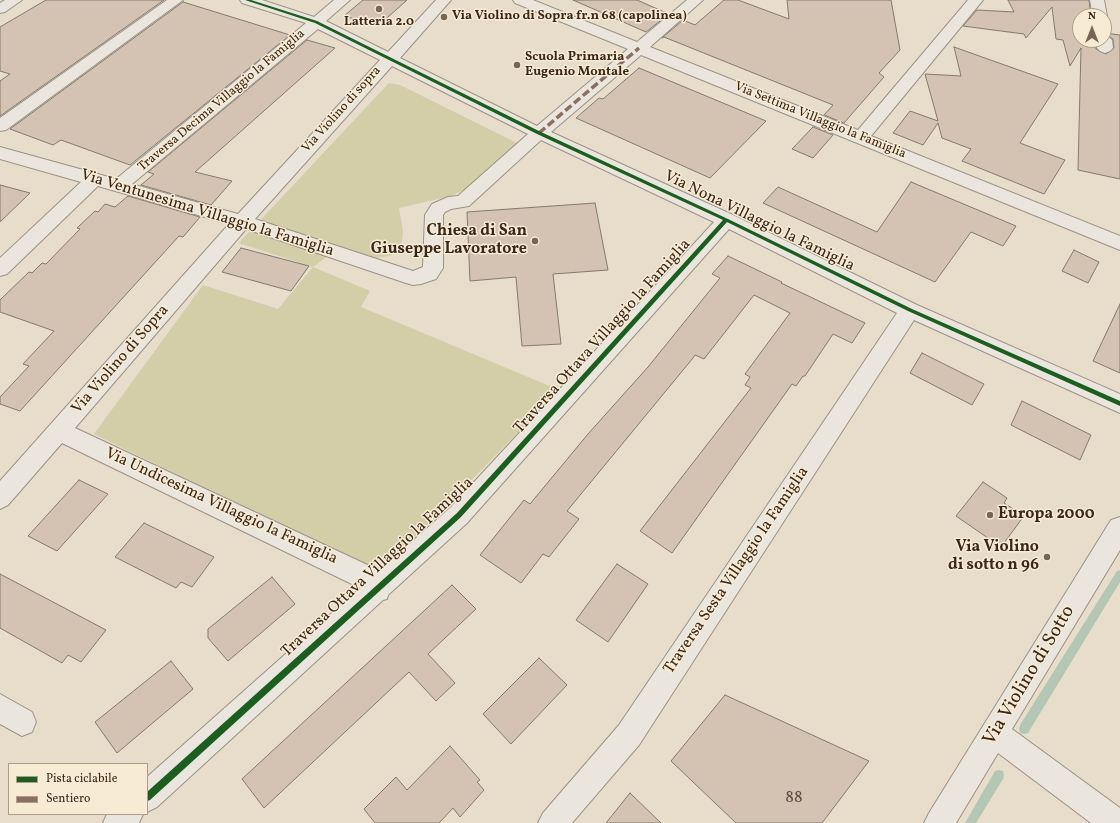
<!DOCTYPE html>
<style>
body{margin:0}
#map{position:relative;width:1120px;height:823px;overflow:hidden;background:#e8dcca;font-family:Vollkorn,serif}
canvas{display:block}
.legend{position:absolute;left:8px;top:763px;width:140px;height:52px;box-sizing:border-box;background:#f8ebd4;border:1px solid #ab9d8a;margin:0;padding:5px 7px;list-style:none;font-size:12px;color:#38271b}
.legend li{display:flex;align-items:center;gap:8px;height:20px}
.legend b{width:20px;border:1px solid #ab9d8a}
.north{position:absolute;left:1072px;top:8px;width:40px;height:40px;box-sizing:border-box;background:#f8ebd4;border:1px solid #ab9d8a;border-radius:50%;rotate:0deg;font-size:11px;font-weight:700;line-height:16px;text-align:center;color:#38271b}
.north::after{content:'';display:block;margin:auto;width:14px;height:18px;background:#766658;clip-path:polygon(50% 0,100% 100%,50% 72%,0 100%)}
</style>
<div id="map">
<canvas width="1120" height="823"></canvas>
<ul class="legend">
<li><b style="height:5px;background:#1b5e20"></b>Pista ciclabile</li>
<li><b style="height:5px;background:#8d6e63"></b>Sentiero</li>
</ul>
<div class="north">N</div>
</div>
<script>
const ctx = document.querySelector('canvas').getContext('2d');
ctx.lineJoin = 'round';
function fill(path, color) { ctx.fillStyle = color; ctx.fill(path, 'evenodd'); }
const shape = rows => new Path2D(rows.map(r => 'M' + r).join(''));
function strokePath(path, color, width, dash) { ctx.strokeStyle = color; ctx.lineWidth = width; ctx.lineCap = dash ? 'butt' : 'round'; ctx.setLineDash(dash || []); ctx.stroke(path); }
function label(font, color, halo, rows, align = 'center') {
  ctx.font = font + ' Vollkorn,serif'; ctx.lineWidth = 3; ctx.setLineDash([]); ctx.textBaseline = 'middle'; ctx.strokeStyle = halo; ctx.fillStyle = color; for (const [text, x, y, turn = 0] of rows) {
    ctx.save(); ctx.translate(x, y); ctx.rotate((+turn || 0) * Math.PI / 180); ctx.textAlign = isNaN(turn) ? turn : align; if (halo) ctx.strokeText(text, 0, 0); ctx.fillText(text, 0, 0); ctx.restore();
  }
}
fill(shape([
 [389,83,400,85,521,145,468,188,451,196,399,208,403,231,402,241,398,250,390,256,376,258,354,255,336,250,313,267,370,291,361,307,559,390,380,574,94,434,203,285,278,309,313,267,239,243]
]), '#d3cda8');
fill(shape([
 [1120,570,1120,582,1028,733,1024,734,1020,733,1019,729,1020,725,1117,571,1120,570],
 [999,770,1003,771,1004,775,1003,779,976,823,965,823,995,771,999,770]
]), '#b4c7b4');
const building = shape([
 [46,0,164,0,0,116,0,81,10,74,0,71,0,27,46,0],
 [363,0,407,0,378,26,344,16,363,0],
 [573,0,637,0,669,14,646,32,573,0],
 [724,0,738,0,789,19,787,0,891,0,900,50,879,73,884,77,844,123,824,115,833,105,664,37,662,38,683,20,695,25,724,0],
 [1008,0,1089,0,1091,16,1080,16,1080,40,1095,40,1096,49,1106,54,1114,48,1113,39,1104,33,1120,35,1120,179,1078,170,1081,48,1070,66,1063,40,1056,39,1052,7,1026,38,1024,34,963,26,977,10,1014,12,1008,0],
 [183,2,290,35,130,165,61,140,53,145,10,129,183,2],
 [307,40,335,48,195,172,232,181,211,205,141,185,154,174,148,172,307,40],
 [954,47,1058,84,1020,143,1065,160,1044,194,962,161,971,149,942,138,938,123,923,145,893,133,910,111,938,121,925,74,961,76,954,47],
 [639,68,766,121,710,178,576,118,599,98,603,99,639,68],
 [813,127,833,135,813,158,792,149,813,127],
 [911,182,1016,226,1003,246,971,232,935,282,763,203,778,187,877,232,911,182],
 [0,185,30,193,0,222,0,185],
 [128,196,200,217,183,237,179,236,20,411,0,404,0,397,29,366,23,364,54,331,0,312,0,300,29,272,32,273,42,263,46,264,80,229,77,228,95,211,98,212,105,204,115,207,128,196],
 [595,203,608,270,553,274,561,344,522,346,516,277,470,281,467,212,595,203],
 [241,248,309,266,291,291,222,272,241,248],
 [1074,250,1099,262,1088,283,1062,271,1074,250],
 [728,256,782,282,781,283,865,323,852,343,833,334,805,376,803,376,796,386,792,384,672,553,640,531,751,388,745,385,750,377,745,374,790,313,754,295,704,359,695,355,693,358,567,511,579,519,549,557,543,554,521,583,480,555,524,500,530,504,588,434,648,367,720,278,712,274,728,256],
 [1120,304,1120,373,1093,361,1120,304],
 [922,353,984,384,972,405,910,373,922,353],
 [1022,401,1091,435,1080,460,1011,425,1022,401],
 [79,480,108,494,57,551,28,536,79,480],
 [983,482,1007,498,1004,503,1024,516,1001,547,956,516,983,482],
 [144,523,214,557,192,587,181,582,176,588,115,557,144,523],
 [617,564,648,584,608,642,576,620,617,564],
 [0,574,106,630,81,662,68,655,62,663,0,628,0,574],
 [272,577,295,604,228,661,208,638,208,629,272,577],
 [452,585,476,609,428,654,455,683,436,701,409,672,264,808,242,779,452,585],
 [539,658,567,685,511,744,483,714,539,658],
 [171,661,193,689,117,753,95,722,171,661],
 [725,695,869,761,822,823,736,823,671,761,725,695],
 [450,746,480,780,477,782,484,790,460,817,453,808,439,823,375,823,364,809,396,777,407,790,450,746],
 [630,793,661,823,606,823,630,793]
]);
fill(building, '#d4c3b3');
strokePath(building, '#827a6f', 1);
const street = shape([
 [5,0,22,0,5,12,0,13,0,3,5,0],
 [167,0,183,0,6,130,0,131,0,118,167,0],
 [240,0,262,0,314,17,334,0,350,0,326,21,388,52,436,0,451,0,400,58,537,126,628,49,515,3,513,0,533,0,637,42,687,0,703,0,650,47,858,130,968,0,983,0,871,136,1120,236,1120,250,641,55,551,132,733,215,917,305,1120,394,1120,413,914,320,639,745,572,823,538,823,543,813,619,725,897,313,729,229,467,523,388,595,387,599,383,600,157,807,147,812,147,777,360,588,62,443,8,505,0,509,0,481,229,224,98,186,7,274,0,276,0,258,81,182,0,159,0,147,116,179,306,23,242,3,240,0],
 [318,29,380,60,238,214,132,184,318,29],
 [392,66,528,134,458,196,448,197,432,204,425,215,423,267,413,271,255,219,392,66],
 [541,140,714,222,451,507,378,572,376,569,75,428,246,229,406,283,413,285,421,284,436,279,443,268,443,215,445,212,451,209,469,206,541,140],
 [1090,0,1104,0,1107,16,1105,19,1104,16,1093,16,1090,0],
 [1104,35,1109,37,1112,40,1113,48,1110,51,1105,53,1100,51,1097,48,1096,40,1104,40,1104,35],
 [1120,517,1120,550,1012,729,1120,808,1120,823,1091,823,998,753,956,823,924,823,929,813,1111,520,1120,517],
 [0,694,32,712,36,722,32,732,22,736,0,724,0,694],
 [107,814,143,814,139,823,103,823,107,814]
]);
strokePath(street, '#9b9286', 2);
fill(street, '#ebe6dd');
strokePath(shape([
 [539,133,639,48]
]), '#8d6e63', 3.5, [8, 3.5]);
fill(shape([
 [245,0,251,0,317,21,541,132,728,219,912,309,1120,401,1120,406,908,311,727,222,461,517,150,800,147,801,147,792,457,513,723,220,537,134,315,23,245,0]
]), '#1b5e20');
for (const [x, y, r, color] of [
 [379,9,4,"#766658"],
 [444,17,4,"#766658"],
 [517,65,4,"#766658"],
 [535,241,4,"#766658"],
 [990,515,4,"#766658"],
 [1047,557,4,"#766658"]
]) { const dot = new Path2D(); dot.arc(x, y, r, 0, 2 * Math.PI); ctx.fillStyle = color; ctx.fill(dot); strokePath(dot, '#f8ebd4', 1.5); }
label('bold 13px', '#38271b', '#f8ebd4', [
 ["Via Violino di Sopra fr.n 68 (capolinea)",452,17],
 ["Latteria 2.0",379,23,"center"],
 ["Scuola Primaria",525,58],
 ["Eugenio Montale",525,73]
], 'left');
label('13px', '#38271b', '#f8ebd4', [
 ["Traversa Decima Villaggio la Famiglia",222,101,-40],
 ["Via Violino di sopra",342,110,-48],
 ["Via Settima Villaggio la Famiglia",820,121,22]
]);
label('16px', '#38271b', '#f8ebd4', [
 ["Via Ventunesima Villaggio la Famiglia",207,214,17],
 ["Via Nona Villaggio la Famiglia",759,222,26],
 ["Traversa Ottava Villaggio la Famiglia",603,337,-48],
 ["Via Violino di Sopra",121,360,-49],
 ["Via Undicesima Villaggio la Famiglia",221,507,25],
 ["Traversa Ottava Villaggio la Famiglia",378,568,-43],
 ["Traversa Sesta Villaggio la Famiglia",737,571,-56]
]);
label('bold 16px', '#38271b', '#f8ebd4', [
 ["Chiesa di San",527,232],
 ["Giuseppe Lavoratore",527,250],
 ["Europa 2000",998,515,"left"],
 ["Via Violino",1039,548],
 ["di sotto n 96",1039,566]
], 'right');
label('17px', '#5f4e41', null, [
 ["88",794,799]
]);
label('19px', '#38271b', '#f8ebd4', [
 ["Via Violino di Sotto",1030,676,-59]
]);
</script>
